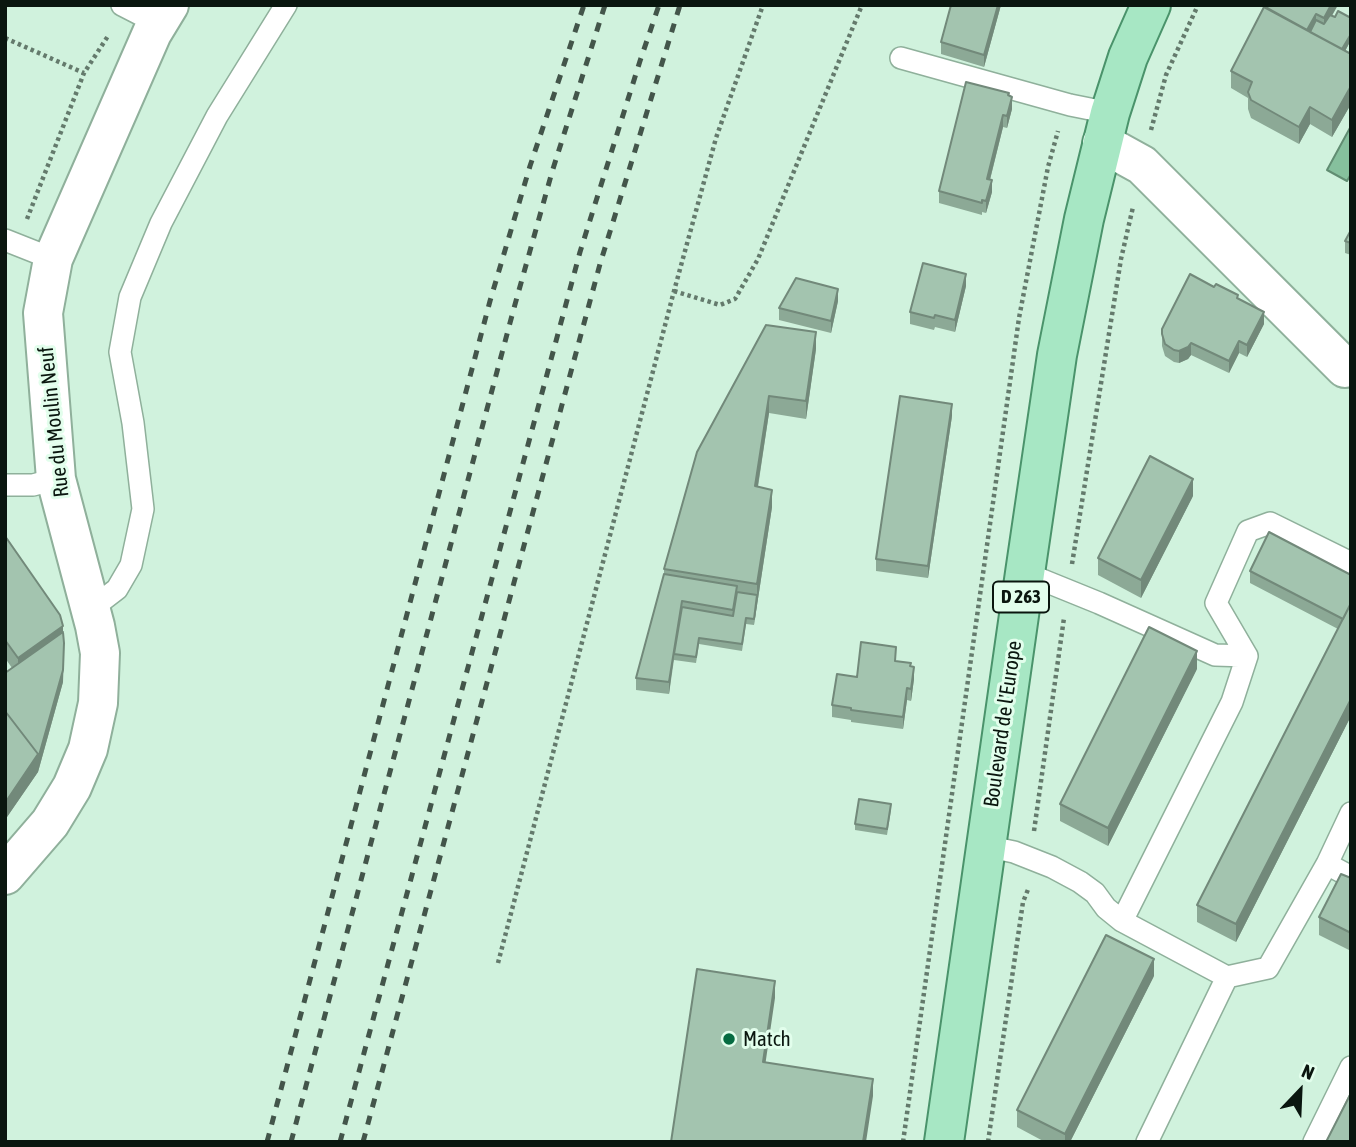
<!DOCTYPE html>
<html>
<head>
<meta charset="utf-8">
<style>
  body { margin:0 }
  #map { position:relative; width:1356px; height:1147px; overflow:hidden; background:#d0f2dd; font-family:"Asap Condensed",sans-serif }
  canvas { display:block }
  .frame { position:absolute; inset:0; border:7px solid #0a160f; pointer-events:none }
  .north { position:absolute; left:1265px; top:1056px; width:70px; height:70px; -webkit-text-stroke:5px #e2feec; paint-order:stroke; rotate:23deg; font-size:19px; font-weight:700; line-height:28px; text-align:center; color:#0a160f }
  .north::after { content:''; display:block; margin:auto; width:24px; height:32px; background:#0a160f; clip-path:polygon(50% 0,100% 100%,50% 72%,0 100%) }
</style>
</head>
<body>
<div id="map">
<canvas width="1356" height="1147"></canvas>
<div class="frame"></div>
<div class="north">N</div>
</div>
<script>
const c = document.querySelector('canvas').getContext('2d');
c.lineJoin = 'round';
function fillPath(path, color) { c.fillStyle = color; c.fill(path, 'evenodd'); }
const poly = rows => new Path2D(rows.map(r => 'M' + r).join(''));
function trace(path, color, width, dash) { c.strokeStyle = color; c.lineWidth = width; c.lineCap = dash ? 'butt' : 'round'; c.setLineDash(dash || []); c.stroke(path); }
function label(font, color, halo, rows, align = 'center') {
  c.font = font + ' "Asap Condensed",sans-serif'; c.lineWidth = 6; c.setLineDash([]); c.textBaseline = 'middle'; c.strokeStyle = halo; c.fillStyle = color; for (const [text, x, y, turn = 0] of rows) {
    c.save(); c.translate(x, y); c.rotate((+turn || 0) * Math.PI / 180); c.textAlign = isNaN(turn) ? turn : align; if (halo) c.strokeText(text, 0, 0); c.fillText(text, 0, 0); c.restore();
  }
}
const water = poly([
  [1351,126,1351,174,1347,181,1327,170,1351,126]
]);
fillPath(water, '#86c09d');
trace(water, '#618d72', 2);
const lane = poly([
  [122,5,157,23],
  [901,58,1070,105,1110,113],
  [5,240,53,259],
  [5,485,33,485,56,479],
  [1025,573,1099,603,1215,655,1247,656],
  [91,609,117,589,131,565,143,509,133,423,120,352,130,297,161,223,217,116,286,5],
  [985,846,1014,852,1052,867,1080,882,1095,893,1106,908,1122,921,1227,977,1268,968,1327,864,1351,813],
  [1327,864,1351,877],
  [1122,921,1232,702,1247,656,1216,603,1248,531,1270,523,1351,563],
  [1147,1142,1227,977],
  [1314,1142,1351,1067]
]);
const street = poly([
  [1102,143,1142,165,1345,368],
  [5,875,50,823,72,787,88,749,98,703,100,653,95,626,56,479,43,313,53,259,152,33,169,5]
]);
const primary = poly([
  [944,1142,1025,573,1057,355,1084,219,1110,113,1128,57,1151,5]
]);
trace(lane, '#8fb09b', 24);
trace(street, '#8fb09b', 42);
trace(primary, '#4a936b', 42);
trace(poly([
  [5,38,84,73],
  [1151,130,1166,75,1198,5],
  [27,219,84,73,108,36],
  [674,291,720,305,735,299,758,259,862,5],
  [1072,564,1121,259,1133,207],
  [1034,831,1064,618],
  [498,963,674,291,716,138,763,5],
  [903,1142,1019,318,1048,167,1058,131],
  [988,1142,1023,902,1029,887]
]), '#647a6c', 4.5, [3.5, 3.5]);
trace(lane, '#fff', 21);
trace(street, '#fff', 38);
trace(primary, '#a7e7c4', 38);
trace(poly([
  [267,1142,490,301,530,166,584,5],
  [291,1142,514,308,552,172,605,5],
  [340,1142,580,252,640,61,659,5],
  [363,1142,600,264,680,5]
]), '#43554a', 5, [9, 9]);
fillPath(poly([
  [1001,5,984,67,941,54,941,42],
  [1267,8,1332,16,1335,17,1351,18,1351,40,1345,51,1351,54,1351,104,1332,137,1310,124,1299,144,1251,118,1248,109,1248,98,1231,88,1231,71],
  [1009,96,1012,109,1007,128,1003,127,990,180,992,192,986,213,982,212,982,215,939,203,939,191],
  [1351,230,1351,255,1345,253,1345,241],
  [966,286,955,332,935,327,934,330,910,324,910,312],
  [1238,299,1264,324,1247,357,1239,353,1229,373,1191,355,1188,359,1179,363,1174,362,1165,356,1162,346,1162,334],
  [838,301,831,333,779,320,779,308],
  [816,349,806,419,769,413,758,487,772,507,754,625,746,624,742,651,699,644,696,663,674,660,669,694,636,690,636,678,664,574,664,569,697,452],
  [952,416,928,578,876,571,876,559],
  [1193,496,1141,598,1098,575,1098,558],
  [5,536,63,632,63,682,38,772,7,817,5,816,5,673,12,668,5,658],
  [1250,571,1351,575,1351,716,1236,942,1197,922,1197,905,1338,629,1250,583],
  [896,661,911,667,914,679,911,701,907,700,903,729,851,722,851,720,832,717,832,705,857,677],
  [1197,669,1108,846,1060,821,1060,804],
  [891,810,887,835,855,830,855,824],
  [1351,878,1351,951,1319,935,1319,917],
  [1154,976,1070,1142,1045,1142,1017,1127,1017,1110]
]), '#8ca996');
fillPath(poly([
  [998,5,1001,5,984,67,984,55],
  [1331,5,1338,5,1324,30,1324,18],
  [1316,14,1316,26,1305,35],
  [1351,34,1351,40,1338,64,1338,58],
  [1351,86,1351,104,1332,137,1332,120],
  [1012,97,1012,109,1007,128,1007,116],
  [1310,107,1310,124,1299,144,1299,127],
  [1003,115,1003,127,987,191,987,179],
  [992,180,992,192,986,213,986,201],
  [966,274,966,286,955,332,955,320],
  [838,289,838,301,831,333,831,321],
  [1264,312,1264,324,1247,357,1247,345],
  [816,332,816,349,806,419,806,401],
  [1239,341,1239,353,1229,373,1229,361],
  [1191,343,1191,355,1188,359,1179,363,1179,351],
  [769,396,769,413,755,504,755,486],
  [952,404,952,416,928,578,928,566],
  [1193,479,1193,496,1141,598,1141,580],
  [772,490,772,507,754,625,757,595,757,584],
  [682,601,682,614,674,654,669,694,669,682],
  [63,626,63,644,18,676,18,658],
  [1197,651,1197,669,1108,846,1108,828],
  [64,655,63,682,38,772,7,817,7,800],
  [914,667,914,679,911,701,911,689],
  [907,688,907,700,903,729,903,717],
  [1351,699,1351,716,1236,942,1236,924],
  [1154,959,1154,976,1070,1142,1065,1142,1065,1134],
  [775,981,775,998,763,1080,763,1062],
  [873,1079,873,1096,866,1142,863,1142]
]), '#72897a');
const building = poly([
  [951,5,998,5,984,55,941,42,951,5],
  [1268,5,1331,5,1324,18,1316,14,1307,30,1267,8,1268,5],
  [1264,7,1351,54,1351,86,1332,120,1310,107,1299,127,1251,100,1248,92,1252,82,1231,71,1264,7],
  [1338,11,1351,18,1351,34,1342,49,1310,32,1316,20,1324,24,1330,15,1335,17,1338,11],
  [966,82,1009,93,1008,95,1012,97,1007,116,1003,115,987,179,992,180,986,201,982,200,982,203,939,191,966,82],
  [1351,230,1351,243,1345,241,1351,230],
  [923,263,966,274,955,320,935,315,934,318,910,312,923,263],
  [1190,274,1214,287,1216,284,1238,295,1237,298,1264,312,1247,345,1239,341,1229,361,1191,343,1188,347,1179,351,1174,350,1165,344,1162,334,1162,329,1190,274],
  [796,278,838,289,831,321,779,308,796,278],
  [766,325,816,332,806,401,769,396,755,486,772,490,757,584,664,569,697,452,766,325],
  [900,396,952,404,928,566,876,559,900,396],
  [1150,456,1193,479,1141,580,1098,558,1150,456],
  [1269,532,1351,575,1351,603,1343,619,1250,571,1269,532],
  [5,536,60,615,63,626,18,658,5,640,5,536],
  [664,574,737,586,733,610,682,601,669,682,636,678,664,574],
  [737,592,757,595,754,619,746,618,742,644,699,638,696,657,674,654,682,607,733,616,737,592],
  [1351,603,1351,699,1236,924,1197,905,1351,603],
  [1149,627,1197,651,1108,828,1060,804,1149,627],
  [63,632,64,643,63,670,38,759,38,754,5,711,5,673,63,632],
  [861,642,896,647,895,661,911,663,910,666,914,667,911,689,907,688,903,717,851,710,851,708,832,705,837,674,857,677,861,642],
  [5,711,38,754,7,800,5,798,5,711],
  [859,799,891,804,887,829,855,824,859,799],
  [1341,874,1351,878,1351,933,1319,917,1341,874],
  [1106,935,1154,959,1065,1134,1017,1110,1106,935],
  [697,969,775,981,763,1062,873,1079,863,1142,671,1142,697,969],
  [1351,1093,1351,1142,1326,1142,1351,1093]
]);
fillPath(building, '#a3c4af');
trace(building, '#72897a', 2);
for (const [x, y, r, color] of [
  [729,1039,7,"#056b41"]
]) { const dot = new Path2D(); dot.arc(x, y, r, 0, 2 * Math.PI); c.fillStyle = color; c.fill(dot); trace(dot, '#e2feec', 2.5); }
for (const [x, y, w] of [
  [1021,597,56]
]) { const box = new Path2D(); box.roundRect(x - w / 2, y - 15.5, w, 31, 5); c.fillStyle = '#e2feec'; c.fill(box); trace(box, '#0a160f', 2); }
label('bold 19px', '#0a160f', null, [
  ["D 263",1021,597]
]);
label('21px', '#0a160f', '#e2feec', [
  ["Rue du Moulin Neuf",54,422,-96],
  ["Boulevard de l'Europe",1003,724,-82]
]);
label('21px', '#0a160f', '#e2feec', [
  ["Match",743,1039]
], 'left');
</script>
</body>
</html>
